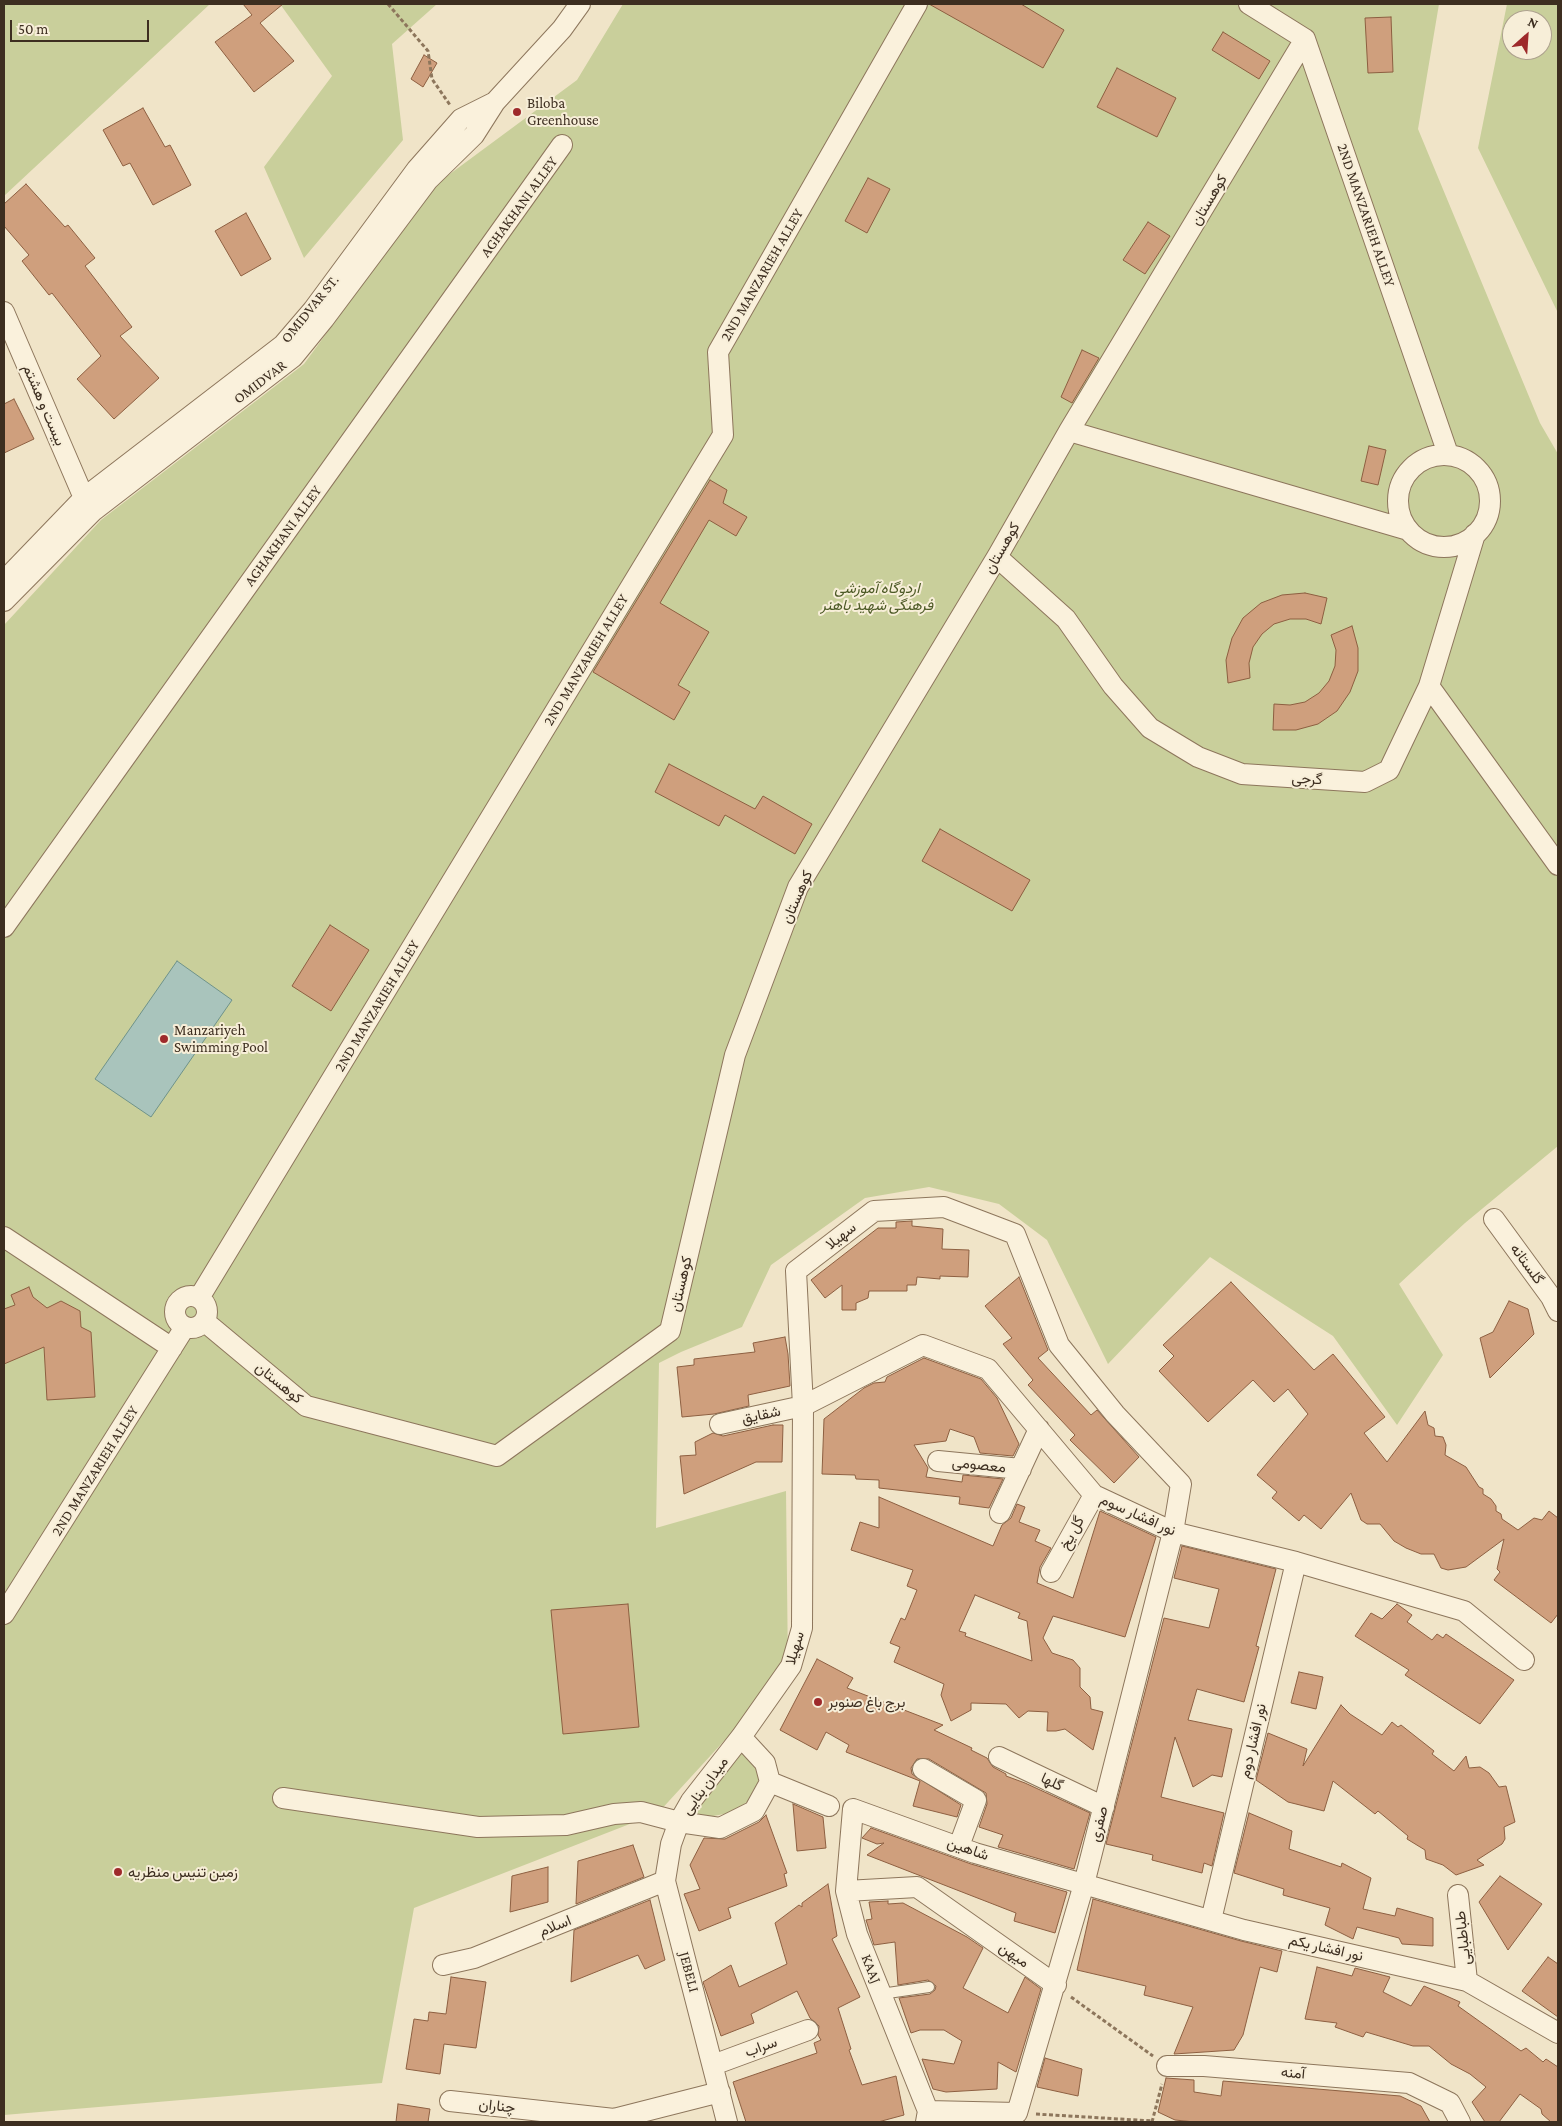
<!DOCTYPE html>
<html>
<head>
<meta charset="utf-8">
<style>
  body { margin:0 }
  #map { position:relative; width:1562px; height:2126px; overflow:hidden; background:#f0e4c8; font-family:"Crimson Pro",serif }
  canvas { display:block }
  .frame { position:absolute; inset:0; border:5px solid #3d2e20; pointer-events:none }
  .north { position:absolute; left:1502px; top:10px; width:50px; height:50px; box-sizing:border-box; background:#f7eed8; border:1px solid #ada18e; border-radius:50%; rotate:26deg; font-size:14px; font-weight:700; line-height:20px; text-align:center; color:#3d2e20 }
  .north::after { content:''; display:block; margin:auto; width:18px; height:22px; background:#9e2a2b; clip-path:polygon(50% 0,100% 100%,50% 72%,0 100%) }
  .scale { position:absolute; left:10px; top:20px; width:139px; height:22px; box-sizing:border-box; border:2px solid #3d2e20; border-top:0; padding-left:6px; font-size:15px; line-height:18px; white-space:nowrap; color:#3d2e20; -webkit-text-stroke:4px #f7eed8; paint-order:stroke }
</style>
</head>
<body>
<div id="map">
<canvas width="1562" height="2126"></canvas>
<div class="frame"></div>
<div class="north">N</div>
<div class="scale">50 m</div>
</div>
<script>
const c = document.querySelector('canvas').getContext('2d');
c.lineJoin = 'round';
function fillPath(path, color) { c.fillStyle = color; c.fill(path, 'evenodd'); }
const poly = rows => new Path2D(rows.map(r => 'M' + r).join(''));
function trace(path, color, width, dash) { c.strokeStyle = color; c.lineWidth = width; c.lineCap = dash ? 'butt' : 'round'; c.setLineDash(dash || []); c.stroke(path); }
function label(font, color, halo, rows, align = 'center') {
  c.font = font + ' "Crimson Pro",Vazirmatn,serif'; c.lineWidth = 4; c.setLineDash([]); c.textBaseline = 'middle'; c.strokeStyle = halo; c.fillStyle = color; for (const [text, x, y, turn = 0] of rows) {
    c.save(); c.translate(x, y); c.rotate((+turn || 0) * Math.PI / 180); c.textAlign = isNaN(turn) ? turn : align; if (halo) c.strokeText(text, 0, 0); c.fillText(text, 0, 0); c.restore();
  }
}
fillPath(poly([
  [4,4,210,4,4,196],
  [280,4,437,4,392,44,403,140,304,258,264,167,332,76],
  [623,4,1439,4,1418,129,1540,423,1558,454,1558,1146,1465,1223,1399,1284,1443,1355,1397,1425,1333,1336,1210,1257,1108,1364,1047,1240,999,1204,929,1187,865,1198,771,1265,742,1327,681,1352,659,1363,656,1528,786,1491,788,1671,658,1813,414,1908,382,2083,4,2115,4,625,101,520,304,364,435,185,577,80],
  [1507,4,1558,4,1558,313,1478,148],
  [1512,20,1542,20,1542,50,1512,50],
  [744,1749,760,1772,756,1794,735,1812,697,1819,696,1807,734,1758]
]), '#c9cf9b');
const water = poly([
  [177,961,232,1000,151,1117,95,1079,177,961]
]);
fillPath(water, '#a9c4bc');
trace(water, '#6f938a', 1);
const building = poly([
  [243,4,283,4,260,23,294,61,254,92,215,42,252,15,243,4],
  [929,4,1021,4,1064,30,1043,68,929,4],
  [1391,17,1393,72,1368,73,1365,18,1391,17],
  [1223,32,1270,61,1259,79,1212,50,1223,32],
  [424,55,437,63,423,87,411,79,424,55],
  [1117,68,1176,98,1157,137,1097,107,1117,68],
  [143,108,165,147,170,145,191,185,153,205,130,163,123,166,103,130,143,108],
  [868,178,890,189,867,233,845,221,868,178],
  [26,184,65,227,68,225,95,258,85,266,132,327,120,336,159,378,114,419,77,379,101,356,52,293,49,295,22,261,29,255,4,226,4,204,26,184],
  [246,213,271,259,241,276,215,231,246,213],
  [1148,222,1170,236,1145,274,1123,260,1148,222],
  [1082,350,1099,358,1072,403,1061,397,1082,350],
  [14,399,34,439,4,453,4,404,14,399],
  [1369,446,1386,450,1378,485,1361,481,1369,446],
  [710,480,727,490,723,503,747,517,736,536,709,520,660,603,709,632,678,685,690,692,674,720,593,672,710,480],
  [1305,593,1327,598,1321,624,1306,619,1290,619,1274,624,1262,634,1253,647,1249,663,1250,678,1228,683,1226,660,1232,638,1243,618,1261,603,1282,595,1305,593],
  [1352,626,1358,648,1358,671,1350,692,1337,711,1318,724,1296,730,1273,730,1274,704,1290,705,1305,702,1319,693,1329,681,1335,666,1336,650,1331,635,1352,626],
  [669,764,755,809,763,796,812,824,795,854,725,815,719,826,655,792,669,764],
  [940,829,1030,880,1012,911,922,861,940,829],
  [330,925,369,950,331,1011,292,986,330,925],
  [912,1221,912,1226,943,1229,942,1249,969,1250,968,1277,940,1276,940,1279,917,1277,916,1285,907,1285,907,1291,869,1291,868,1298,856,1303,856,1310,842,1310,842,1285,825,1298,811,1280,878,1228,896,1228,896,1222,912,1221],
  [1019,1277,1048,1350,1038,1358,1091,1415,1097,1410,1139,1457,1114,1483,1070,1440,1075,1435,1028,1385,1033,1380,1003,1344,1012,1338,985,1306,1019,1277],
  [1231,1282,1314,1370,1333,1354,1385,1417,1364,1433,1387,1462,1425,1411,1428,1425,1434,1428,1435,1436,1443,1437,1446,1445,1445,1455,1466,1467,1479,1487,1483,1489,1483,1494,1491,1499,1496,1506,1496,1511,1501,1514,1502,1519,1518,1530,1534,1518,1542,1520,1549,1511,1558,1518,1558,1614,1551,1623,1494,1580,1500,1572,1497,1569,1504,1539,1466,1567,1448,1570,1441,1568,1434,1554,1421,1554,1406,1548,1394,1541,1380,1524,1367,1524,1361,1520,1351,1493,1321,1529,1304,1515,1299,1521,1272,1498,1277,1492,1257,1475,1308,1414,1288,1389,1274,1402,1253,1380,1208,1422,1159,1371,1174,1356,1163,1345,1231,1282],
  [29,1287,33,1297,47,1308,61,1301,80,1311,81,1327,91,1332,95,1397,47,1400,44,1347,4,1364,4,1309,15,1305,11,1295,29,1287],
  [1509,1301,1528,1309,1534,1334,1490,1378,1480,1338,1493,1332,1509,1301],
  [785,1337,788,1354,790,1386,748,1395,749,1406,714,1414,682,1417,677,1367,694,1365,694,1359,755,1352,753,1343,785,1337],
  [924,1358,981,1379,997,1398,1019,1444,1013,1456,980,1453,974,1437,950,1429,946,1441,914,1445,928,1468,926,1477,962,1482,963,1475,1003,1479,989,1508,959,1504,960,1497,879,1488,879,1480,856,1479,855,1475,822,1474,824,1419,864,1388,874,1383,885,1382,887,1377,924,1358],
  [773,1425,783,1425,782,1462,756,1462,684,1494,680,1456,696,1455,695,1442,713,1433,723,1436,773,1425],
  [879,1497,993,1546,1002,1525,1011,1518,1017,1504,1025,1507,1019,1522,1040,1530,1035,1541,1051,1548,1040,1567,1037,1583,1073,1598,1100,1511,1156,1537,1125,1637,1053,1616,1043,1638,1052,1653,1073,1660,1080,1668,1080,1687,1090,1697,1091,1709,1103,1712,1093,1750,1065,1729,1056,1731,1047,1731,1048,1712,1028,1711,1019,1718,1006,1704,971,1703,971,1710,951,1721,941,1695,944,1684,894,1662,900,1647,890,1643,901,1618,905,1620,917,1590,907,1586,913,1570,851,1550,860,1522,879,1528,879,1497],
  [975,1595,1020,1613,1018,1618,1027,1621,1032,1661,965,1636,966,1633,959,1631,975,1595],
  [1182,1546,1276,1569,1256,1646,1259,1647,1244,1702,1197,1689,1188,1720,1232,1729,1222,1777,1212,1775,1193,1787,1175,1737,1161,1797,1224,1813,1212,1866,1204,1863,1202,1873,1152,1860,1153,1855,1106,1844,1164,1618,1209,1628,1219,1589,1174,1578,1182,1546],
  [628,1604,639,1727,563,1734,551,1610,628,1604],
  [1397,1604,1412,1615,1407,1622,1432,1640,1437,1634,1443,1638,1446,1634,1514,1680,1480,1724,1405,1675,1409,1670,1355,1636,1371,1613,1382,1619,1397,1604],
  [817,1659,853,1678,847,1688,943,1725,934,1730,972,1748,971,1750,987,1758,993,1767,1006,1774,1006,1776,1025,1783,1090,1813,1074,1869,998,1847,1003,1835,979,1827,987,1804,986,1793,929,1759,917,1759,911,1768,912,1774,961,1805,957,1817,913,1806,920,1781,846,1752,849,1745,826,1732,817,1750,780,1730,817,1659],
  [1299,1672,1323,1677,1316,1709,1291,1703,1299,1672],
  [1341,1705,1350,1714,1382,1735,1392,1722,1398,1727,1401,1725,1434,1751,1432,1754,1454,1771,1466,1756,1469,1768,1480,1767,1489,1773,1499,1787,1506,1786,1515,1822,1504,1827,1505,1839,1502,1844,1477,1860,1484,1865,1456,1875,1443,1865,1426,1859,1425,1850,1407,1839,1408,1836,1378,1811,1375,1814,1333,1781,1324,1811,1288,1802,1256,1780,1268,1733,1307,1749,1303,1766,1341,1705],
  [793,1804,823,1817,826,1848,797,1851,793,1804],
  [1249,1813,1292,1831,1289,1849,1341,1867,1342,1863,1371,1878,1363,1909,1395,1916,1397,1908,1433,1918,1433,1946,1402,1944,1399,1938,1357,1927,1353,1939,1325,1925,1330,1908,1283,1895,1284,1889,1234,1873,1249,1813],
  [766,1815,787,1873,784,1874,787,1886,728,1908,731,1918,699,1931,684,1894,700,1889,690,1865,704,1838,725,1839,759,1822,766,1815],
  [871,1828,971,1864,1067,1892,1055,1933,1014,1921,1016,1913,867,1855,884,1843,877,1844,862,1838,871,1828],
  [633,1845,644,1877,576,1904,578,1861,633,1845],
  [548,1867,548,1902,510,1912,512,1876,548,1867],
  [1500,1876,1542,1904,1508,1950,1479,1902,1500,1876],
  [828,1884,837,1936,832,1939,860,1997,838,2008,851,2049,849,2050,862,2085,896,2076,904,2115,878,2122,746,2122,733,2082,817,2053,814,2043,821,2040,818,2035,819,2026,810,2018,797,1991,751,2014,754,2023,721,2036,703,1982,731,1965,739,1987,787,1964,775,1923,799,1905,802,1907,802,1903,828,1884],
  [1093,1899,1241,1941,1282,1951,1277,1972,1260,1967,1243,2035,1234,2050,1174,2054,1193,2007,1144,1995,1146,1986,1077,1970,1093,1899],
  [650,1900,665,1960,645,1969,638,1955,571,1982,574,1930,650,1900],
  [888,1901,888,1904,903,1903,967,1937,983,1948,963,1988,1008,2013,1025,1977,1041,1989,1016,2072,998,2062,997,2089,946,2092,933,2089,922,2059,954,2064,962,2041,944,2030,920,2030,911,2033,899,1998,930,1994,935,1990,936,1986,928,1980,898,1985,895,1942,874,1945,866,1920,872,1919,869,1902,888,1901],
  [1548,1957,1558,1964,1558,2017,1522,1991,1548,1957],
  [1317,1967,1352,1976,1355,1968,1390,1977,1383,1992,1411,2006,1424,1986,1460,2002,1458,2006,1521,2051,1526,2048,1543,2062,1546,2059,1558,2067,1558,2122,1551,2122,1542,2114,1541,2109,1520,2094,1499,2122,1485,2122,1472,2102,1486,2087,1470,2074,1451,2064,1429,2046,1413,2046,1366,2032,1363,2037,1335,2027,1337,2023,1305,2019,1317,1967],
  [451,1977,486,1982,476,2048,444,2044,440,2074,406,2069,414,2019,428,2021,429,2012,446,2014,451,1977],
  [1045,2058,1082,2069,1078,2096,1037,2087,1045,2058],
  [1166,2078,1194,2080,1194,2092,1221,2096,1223,2081,1400,2096,1421,2106,1430,2122,1195,2122,1175,2120,1158,2112,1166,2078],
  [398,2104,430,2109,428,2122,396,2122,398,2104]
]);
fillPath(building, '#cf9f7d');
trace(building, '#8d5f41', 1);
const service = poly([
  [881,1994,929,1987]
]);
const minor = poly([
  [1249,4,1305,39,1448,454],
  [4,312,84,498,92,509],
  [1069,431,1408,530],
  '1398 501a46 46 0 1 1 92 0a46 46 0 1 1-92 0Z',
  [997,557,1066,619,1113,686,1150,728,1198,757,1242,774,1365,782,1389,770,1429,686,1558,865],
  [4,581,84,498,283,345,313,310,417,169,461,119,495,102],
  [4,601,93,511,293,357,324,319,428,180,474,135,495,102,562,29,580,4],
  [1429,686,1475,534],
  [4,927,562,145],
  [1494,1219,1551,1297,1558,1311],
  [4,1237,172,1348],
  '175 1312a16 16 0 1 1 32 0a16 16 0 1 1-32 0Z',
  [199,1298,723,435,718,352,917,4],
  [204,1321,306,1406,497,1456,670,1331,735,1055,798,887,997,557,1069,431,1305,39],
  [720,1424,803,1406,923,1345,988,1369,1094,1495,1173,1532,1296,1562,1464,1611,1524,1660],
  [938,1461,1021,1469],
  [1000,1513,1039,1429],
  [1051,1572,1094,1495],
  [4,1614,185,1327],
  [741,1737,765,1763,770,1782,754,1811,720,1828,679,1822,691,1801,741,1737,791,1666,802,1628,803,1406,796,1271,874,1211,944,1207,1015,1234,1059,1345,1115,1414,1181,1484,1173,1532,1084,1884,1017,2113,928,2111],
  [999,1757,1104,1807],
  [923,1769,976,1800,959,1846],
  [770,1782,829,1806],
  [283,1798,478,1827,566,1825,614,1814,641,1812,679,1822,671,1844,665,1881,727,2122],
  [846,1891,917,1887,1056,1985],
  [1458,1895,1467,1981],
  [1211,1920,1296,1562],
  [443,1965,474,1958,665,1881],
  [713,2065,808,2030],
  [1167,2066,1204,2066,1409,2083,1450,2103,1460,2122],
  [450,2101,614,2119,720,2092],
  [926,2122,928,2111,857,1934,846,1891,853,1809,975,1853,1244,1930,1467,1981,1558,2033]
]);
trace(service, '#8d765c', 12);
trace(minor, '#8d765c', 22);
trace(poly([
  [388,4,428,51,432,79,450,105],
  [1071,1997,1153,2056],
  [1036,2114,1153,2121],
  [1152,2122,1162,2084]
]), '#8d765c', 3, [4, 2.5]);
trace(service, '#faf1dc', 10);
trace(minor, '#faf1dc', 20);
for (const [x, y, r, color] of [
  [517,112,5,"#9e2a2b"],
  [164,1039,5,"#9e2a2b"],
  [818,1702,5,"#9e2a2b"],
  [118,1872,5,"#9e2a2b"]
]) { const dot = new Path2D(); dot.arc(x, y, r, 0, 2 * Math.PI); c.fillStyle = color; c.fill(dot); trace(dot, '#f7eed8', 2); }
label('15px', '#3d2e20', '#f7eed8', [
  ["Biloba",527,103],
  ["Greenhouse",527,120],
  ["Manzariyeh",174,1030],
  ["Swimming Pool",174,1047],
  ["برج باغ صنوبر",828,1702],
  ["زمین تنیس منظریه",128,1872]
], 'left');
label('15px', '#3d2e20', '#f7eed8', [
  ["کوهستان",1209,200,-59],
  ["AGHAKHANI ALLEY",519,207,-54],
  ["2ND MANZARIEH ALLEY",1366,215,71],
  ["2ND MANZARIEH ALLEY",762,275,-60],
  ["OMIDVAR ST.",310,309,-51],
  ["OMIDVAR",260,382,-37],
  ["بیست و هشتم",44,405,67],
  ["AGHAKHANI ALLEY",283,536,-54],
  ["کوهستان",1002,548,-60],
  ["2ND MANZARIEH ALLEY",586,660,-59],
  ["گرجی",1307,779,3],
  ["کوهستان",797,897,-66],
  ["2ND MANZARIEH ALLEY",377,1006,-59],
  ["سهیلا",841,1236,-38],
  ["گلستانه",1527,1264,54],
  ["کوهستان",681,1284,-77],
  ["کوهستان",279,1383,39],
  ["شقایق",761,1415,-12],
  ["معصومی",979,1465,6],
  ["2ND MANZARIEH ALLEY",95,1471,-58],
  ["نور افشار سوم",1138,1515,24],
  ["گل یخ",1072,1533,-62],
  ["سهیلا",795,1648,-73],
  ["نور افشار دوم",1253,1741,-77],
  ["گلها",1052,1782,25],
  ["میدان بنایی",705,1786,-54],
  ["صفری",1099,1824,-76],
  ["شاهین",968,1849,19],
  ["اسلام",555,1926,-22],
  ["طباطبایی",1463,1938,-96],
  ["نور افشار یکم",1326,1948,13],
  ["میهن",1014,1955,35],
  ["KAAJ",871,1969,68],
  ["JEBELI",689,1972,75],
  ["سراب",761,2047,-20],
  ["آمنه",1293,2073,5],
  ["چناران",497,2106,6]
]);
label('italic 15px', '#4d5a26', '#f7eed8', [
  ["اردوگاه آموزشی",877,588],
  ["فرهنگی شهید باهنر",877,605]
]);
</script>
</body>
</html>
